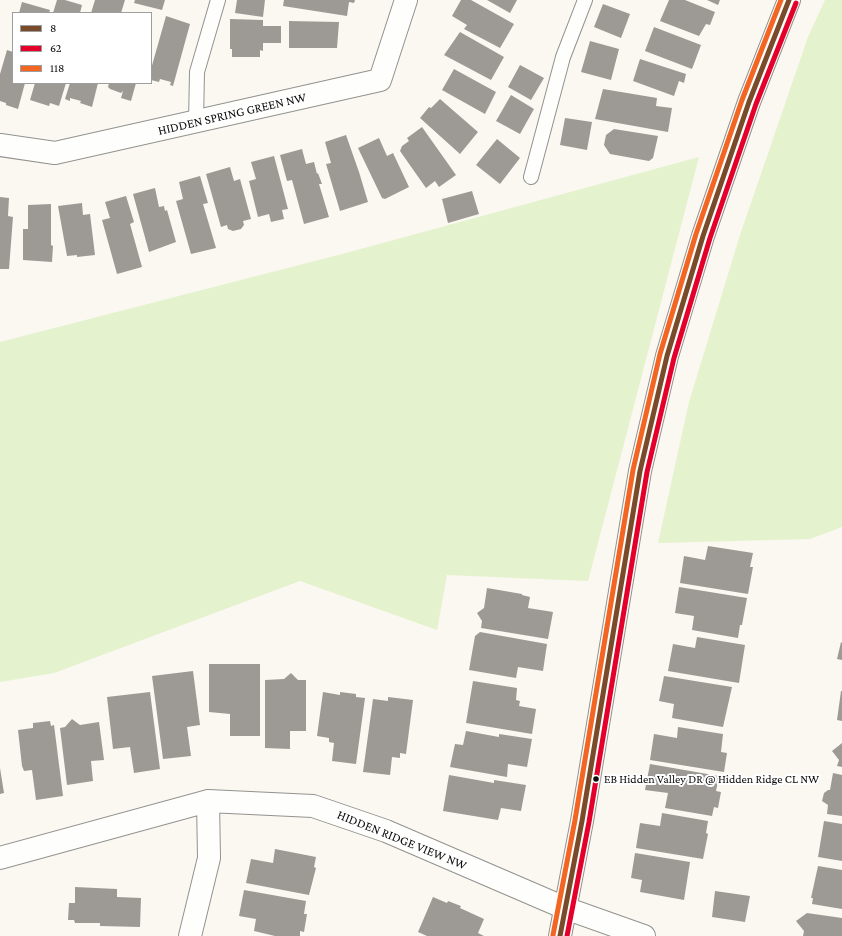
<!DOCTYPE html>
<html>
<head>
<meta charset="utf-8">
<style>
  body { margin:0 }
  #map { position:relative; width:842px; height:936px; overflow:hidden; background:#faf8f0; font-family:"Crimson Pro",serif }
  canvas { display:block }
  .legend { position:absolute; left:12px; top:12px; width:140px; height:72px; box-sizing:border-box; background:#fff; border:1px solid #9e9e9e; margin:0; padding:5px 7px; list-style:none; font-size:12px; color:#0c0c0c }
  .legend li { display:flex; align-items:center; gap:8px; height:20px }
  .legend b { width:20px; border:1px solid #9e9e9e }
</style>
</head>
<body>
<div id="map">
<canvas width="842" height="936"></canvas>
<ul class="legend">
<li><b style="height:5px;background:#7a4b2a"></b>8</li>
<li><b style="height:5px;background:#e4002b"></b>62</li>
<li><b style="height:5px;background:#f26522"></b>118</li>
</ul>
</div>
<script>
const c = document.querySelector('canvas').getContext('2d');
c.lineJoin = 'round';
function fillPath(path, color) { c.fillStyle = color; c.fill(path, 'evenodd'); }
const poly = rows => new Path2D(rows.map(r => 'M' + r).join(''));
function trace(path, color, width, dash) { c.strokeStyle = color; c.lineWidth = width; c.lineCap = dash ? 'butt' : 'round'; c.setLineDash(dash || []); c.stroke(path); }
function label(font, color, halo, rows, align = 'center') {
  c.font = font + ' "Crimson Pro",serif'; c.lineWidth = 4; c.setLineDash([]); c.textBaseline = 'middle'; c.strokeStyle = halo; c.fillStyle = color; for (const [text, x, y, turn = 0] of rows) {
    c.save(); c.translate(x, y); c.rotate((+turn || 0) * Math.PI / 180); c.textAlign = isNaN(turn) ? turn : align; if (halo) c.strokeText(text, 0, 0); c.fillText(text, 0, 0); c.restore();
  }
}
fillPath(poly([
  [825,0,842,0,842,527,810,539,658,543,689,402,740,235,808,37],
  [699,157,588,581,447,575,437,630,300,581,54,673,0,682,0,342,346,253]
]), '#e4f2cd');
fillPath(poly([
  [57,0,65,0,82,5,80,13,53,13],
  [95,0,125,0,121,13,91,13],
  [135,0,165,0,162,10,134,3],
  [237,0,265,0,263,17,235,13],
  [284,0,355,0,354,3,349,2,347,16,283,6],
  [461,0,471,0,514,24,500,48,464,29,467,25,452,16],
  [487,0,517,0,510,13],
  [669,0,685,0,715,12,710,25,706,24,699,36,660,21],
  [707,0,720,0,718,5],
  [22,2,50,10,49,13,19,13],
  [603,4,630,14,621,38,594,27],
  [166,16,190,24,173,86,170,85,171,82,160,79,159,82,151,80,151,69],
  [230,19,263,20,263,26,281,26,281,43,263,43,263,51,260,50,260,57,232,57,232,49,230,49],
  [289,21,339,22,337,48,289,48],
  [654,27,701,45,692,69,645,51],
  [460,32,504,57,491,80,444,55],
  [590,41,619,49,611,80,581,72],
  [7,50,13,52,13,83,25,83,18,109,6,105,6,103,0,101,0,74],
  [640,59,686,74,684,83,679,81,674,96,633,81],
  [520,65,544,78,531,100,508,87],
  [454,69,496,92,485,114,442,90],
  [35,83,66,83,59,106,50,103,49,106,30,100],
  [70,83,98,83,92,107,80,103,81,101,70,98,70,101,65,99],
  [109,83,136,83,131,101,121,98,123,91,121,93,110,89,108,87],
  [603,89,657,98,656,106,672,108,668,132,595,119],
  [511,95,534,109,520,134,496,121],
  [440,99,478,132,460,154,420,118,429,107,431,108],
  [565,118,592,122,587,150,560,145],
  [422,127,456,175,439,187,435,181,426,188,400,151,402,146,409,141,407,138],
  [614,129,658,136,653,158,649,161,610,154,604,145,606,135],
  [346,135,359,172,368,202,340,211,326,164,331,163,325,142],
  [379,138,387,156,393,153,409,187,385,199,382,198,358,148],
  [497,139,520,158,500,184,476,165],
  [302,149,306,164,314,162,317,174,318,173,322,184,319,184,329,217,304,224,292,180,287,181,280,155],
  [274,156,288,209,282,210,284,219,271,222,269,214,258,217,249,181,256,179,251,162],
  [230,167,234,181,240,179,251,219,243,221,244,225,241,229,233,231,228,229,227,225,221,227,206,174],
  [200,176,208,203,203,204,216,248,191,254,176,201,183,199,179,182],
  [155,188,159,207,164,206,165,211,167,210,176,242,149,252,133,194],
  [472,191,479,214,448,223,442,199],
  [126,196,134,222,130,224,142,267,117,274,102,220,110,218,105,202],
  [0,197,9,198,8,216,13,217,9,269,0,269],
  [82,203,83,215,90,214,95,255,77,257,77,255,67,256,58,206],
  [51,204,51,245,53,246,52,262,23,260,23,229,28,229,28,205],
  [708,546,753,553,750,567,753,567,748,594,680,583,684,556,705,560],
  [679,587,747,598,742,625,740,625,738,638,692,630,694,616,675,613],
  [487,588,522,594,522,595,530,597,528,608,553,612,548,639,481,628,482,621,477,613,484,608],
  [480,632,547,644,543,671,518,667,516,678,469,670,475,636],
  [697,637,745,645,739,683,668,671,673,644,695,648],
  [841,642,842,643,842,660,837,659],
  [209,664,260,664,260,736,230,736,230,714,209,712],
  [193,671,200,725,187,727,191,756,163,759,152,676],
  [291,673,298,680,306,680,306,731,290,731,290,749,265,748,265,680,284,679],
  [664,676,732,687,723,727,672,718,674,704,659,701],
  [473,681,517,688,516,700,520,701,519,706,536,709,532,734,466,723],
  [841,691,842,691,842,721,837,720],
  [150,692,160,769,134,773,130,747,113,749,107,697],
  [323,692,340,695,340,692,356,694,356,697,365,698,356,764,332,761,334,743,329,742,329,738,317,736],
  [388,697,413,700,406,754,400,753,400,758,392,757,390,775,363,772,373,699,388,701],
  [72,719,80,725,99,722,104,760,91,761,93,781,67,785,60,728,65,727],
  [50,721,51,726,54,725,63,796,36,800,32,770,24,771,22,766,18,730,33,728,33,723],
  [678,727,723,734,721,752,727,753,724,772,650,760,654,734,677,738],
  [466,731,499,737,499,734,532,739,527,767,508,764,507,777,450,767,455,744,463,745],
  [842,743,842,767,837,766,839,760,832,751],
  [650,764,719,776,716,791,721,792,718,808,714,807,712,816,665,808,668,793,645,790],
  [0,768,4,793,0,794],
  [833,773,842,775,842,816,827,814,828,805,822,801,824,793,828,790,830,790],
  [449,775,494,783,494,780,526,785,521,811,501,808,498,820,443,811],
  [662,813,708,821,706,833,708,834,703,859,636,848,640,823,660,826],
  [824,821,842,824,842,861,818,857],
  [275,849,316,857,314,867,316,868,309,895,246,883,251,859,273,863],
  [635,853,690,862,684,900,640,892,642,880,631,878],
  [818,866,842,870,842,909,812,904,813,898,811,898],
  [75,887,117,889,117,897,141,898,140,927,100,926,100,923,75,923,74,920,68,920,69,903,75,903],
  [244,890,306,901,304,914,307,914,304,932,300,931,300,936,275,936,254,931,256,919,239,916],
  [715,891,750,896,745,922,712,917],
  [433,897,447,903,448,901,461,906,460,908,484,919,478,933,484,936,427,936,418,932],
  [807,913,842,918,842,936,803,936,804,931,796,921]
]), '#9d9a96');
const service = poly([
  [196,123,197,72,218,0],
  [531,177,563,57,585,0]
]);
const minor = poly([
  [0,145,55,153,380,80,406,0],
  [0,858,208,801,313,806,386,831,565,908,644,936],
  [190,936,209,858,208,801]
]);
const tertiary = poly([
  [560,936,582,821,640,471,667,356,703,236,749,102,789,0]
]);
trace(service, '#93928f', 16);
trace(minor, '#93928f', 24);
trace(tertiary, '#93928f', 24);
trace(service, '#fefefd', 14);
trace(minor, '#fefefd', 22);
trace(tertiary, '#fefefd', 22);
trace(poly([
  [560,936,582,821,640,471,667,356,703,236,749,102,789,0]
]), '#7a4b2a', 5);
trace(poly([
  [567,936,589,822,647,472,674,358,710,238,756,104,796,3]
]), '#e4002b', 5);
trace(poly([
  [553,935,575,820,633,470,660,354,696,234,742,100,781,0]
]), '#f26522', 5);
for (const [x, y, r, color] of [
  [596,779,3.5,"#0c0c0c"]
]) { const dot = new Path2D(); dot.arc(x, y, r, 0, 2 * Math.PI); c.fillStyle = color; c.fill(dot); trace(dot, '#fff', 1.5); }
label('12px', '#0c0c0c', '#fff', [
  ["EB Hidden Valley DR @ Hidden Ridge CL NW",604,779]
], 'left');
label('13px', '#0c0c0c', '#fff', [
  ["HIDDEN SPRING GREEN NW",232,114,-13],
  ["HIDDEN RIDGE VIEW NW",402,840,22]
]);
</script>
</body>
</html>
